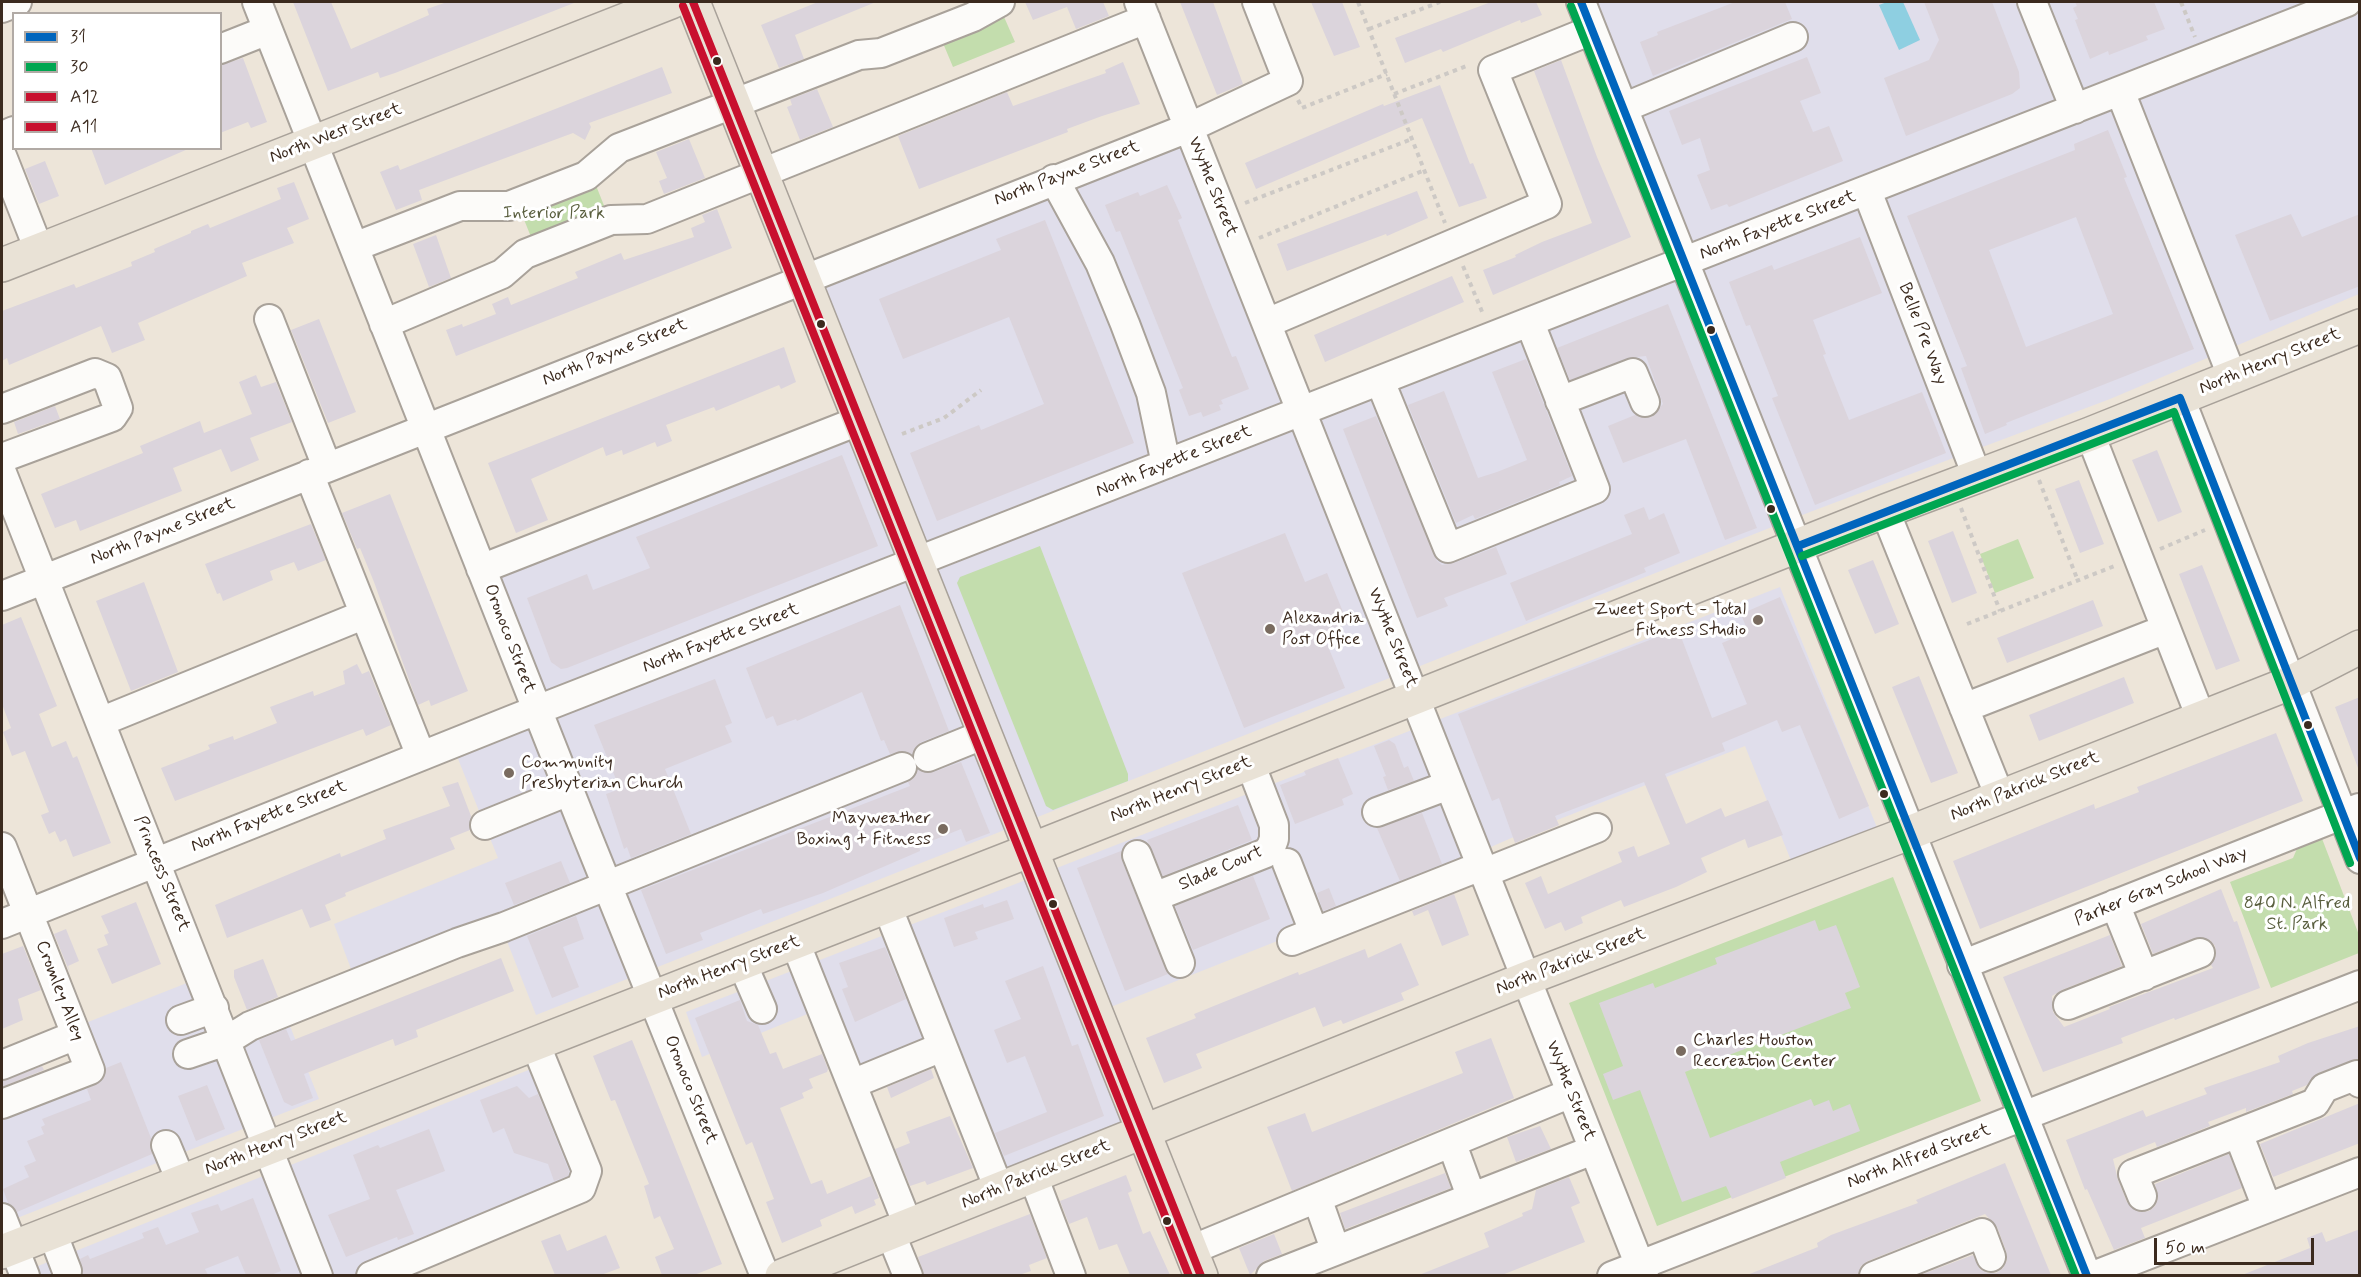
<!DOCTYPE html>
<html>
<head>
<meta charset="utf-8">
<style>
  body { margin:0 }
  #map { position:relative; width:2361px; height:1277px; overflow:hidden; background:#ede5d9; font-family:Mynerve,sans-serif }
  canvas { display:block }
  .frame { position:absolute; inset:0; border:3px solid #3b2a1e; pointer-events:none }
  .legend { position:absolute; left:12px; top:12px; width:210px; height:138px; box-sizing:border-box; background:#fff; border:2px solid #b1aaa5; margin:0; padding:8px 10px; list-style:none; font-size:18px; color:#3b2a1e }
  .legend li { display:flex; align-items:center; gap:12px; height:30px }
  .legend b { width:30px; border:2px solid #b1aaa5 }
  .scale { position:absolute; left:2154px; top:1238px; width:160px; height:27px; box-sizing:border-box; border:3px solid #3b2a1e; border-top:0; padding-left:8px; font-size:18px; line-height:21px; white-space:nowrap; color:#3b2a1e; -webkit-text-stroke:4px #fff; paint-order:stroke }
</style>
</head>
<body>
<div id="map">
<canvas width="2361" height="1277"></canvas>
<div class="frame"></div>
<ul class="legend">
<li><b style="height:8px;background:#0065bd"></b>31</li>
<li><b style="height:8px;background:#00a651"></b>30</li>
<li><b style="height:8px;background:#c8102e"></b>A12</li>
<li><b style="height:8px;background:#c8102e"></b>A11</li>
</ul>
<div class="scale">50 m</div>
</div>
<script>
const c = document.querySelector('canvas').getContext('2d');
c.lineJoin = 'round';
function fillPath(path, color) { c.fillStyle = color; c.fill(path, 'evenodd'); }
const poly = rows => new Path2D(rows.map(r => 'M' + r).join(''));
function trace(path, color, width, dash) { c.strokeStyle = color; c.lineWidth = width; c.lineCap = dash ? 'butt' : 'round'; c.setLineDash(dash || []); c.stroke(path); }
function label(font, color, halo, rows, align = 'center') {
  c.font = font + ' Mynerve,sans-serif'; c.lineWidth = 6; c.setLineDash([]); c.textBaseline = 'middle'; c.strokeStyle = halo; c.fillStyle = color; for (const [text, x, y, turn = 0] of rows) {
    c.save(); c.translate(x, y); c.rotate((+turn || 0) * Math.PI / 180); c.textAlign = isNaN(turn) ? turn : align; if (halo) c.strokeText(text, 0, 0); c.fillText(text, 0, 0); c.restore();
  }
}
fillPath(poly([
  [1584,2,2359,2,2359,294,2110,399,1810,512,536,1015,501,926,356,982,334,924,498,858,452,744,538,710,481,563,860,411,806,276,1191,126,1303,410,1687,261],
  [1780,587,1882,840,1796,873,1745,746,1509,839,1290,936,1098,1012,1146,1131,1004,1187,947,1046,857,1082,822,1008,702,1057,686,1012],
  [202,977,225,1034,284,1011,319,1099,2,1224,2,1106,94,1069,78,1026],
  [546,1063,593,1182,358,1275,13,1276]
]), '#e0deeb');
fillPath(poly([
  [1001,10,1015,42,953,67,940,36],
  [593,178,607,213,533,242,519,207],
  [2018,539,2034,578,1995,593,1980,554],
  [1040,546,1128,774,1128,781,1053,810,1046,806,957,583,960,577],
  [2321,836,2359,935,2359,953,2271,988,2230,882,2293,858,2299,844],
  [1893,877,1981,1101,1657,1226,1569,1003]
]), '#c3ddad');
fillPath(poly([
  [1887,2,1903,2,1920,40,1899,50,1879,5]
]), '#8ecfe1');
fillPath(poly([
  [293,2,331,2,351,49,429,15,427,9,447,2,574,3,395,73,380,78,378,72,328,91],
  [818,2,876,2,795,35,804,59,779,68,761,25],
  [1025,2,1103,2,1109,16,1076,29,1067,7,1033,20],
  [1180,2,1213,2,1243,84,1217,95],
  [1311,2,1342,2,1360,47,1334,56],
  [1491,2,1536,2,1542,15,1521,23,1520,20,1443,52,1441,49,1405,63,1395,38],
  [1735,2,1785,2,1792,19,1653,76,1640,42,1658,35,1657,32],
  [1924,2,1992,2,2019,72,2020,88,2012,94,1906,136,1884,78,1929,60,1939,40],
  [2075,2,2154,2,2165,29,2146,36,2148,40,2109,55,2108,51,2090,59,2075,20,2078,19,2073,8,2077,6],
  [1807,57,1821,93,1800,101,1813,132,1829,126,1843,161,1729,207,1727,204,1711,210,1697,175,1710,170,1700,138,1682,145,1669,111],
  [243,58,267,122,251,128,248,122,220,133,220,65],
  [1561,60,1597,157,1631,237,1493,295,1483,270,1516,257,1515,255,1542,242,1592,223,1534,71],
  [1123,62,1140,104,1102,116,1067,129,1068,132,919,189,898,136,1007,92,1013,106,1106,73,1105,70],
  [662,67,672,93,589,123,591,127,585,140,573,133,419,190,422,200,396,210,380,172,398,165,400,170],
  [1440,85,1470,164,1473,163,1487,198,1459,207,1422,118,1256,189,1245,163,1383,104,1384,106],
  [817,89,833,127,800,140,787,107,792,105,790,99],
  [2108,130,2127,177,2124,178,2194,349,2006,423,2007,425,1985,434,1961,368,1967,366,1907,216,2075,150,2074,144],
  [2076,217,2113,314,2026,347,1989,250],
  [689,139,705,178,664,194,659,181,667,178,656,152],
  [91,148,188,148,188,149,105,185],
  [45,161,59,196,39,204,25,169],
  [294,182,309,219,287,228,294,243,242,263,247,276,138,323,145,340,112,353,101,326,9,365,7,358,2,361,2,311,74,284,76,288,132,266,131,262,155,252,154,249,191,233,191,231,208,224,210,228,281,199,277,188],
  [1167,185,1182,218,1178,220,1208,297,1232,357,1236,356,1249,389,1221,400,1223,404,1219,405,1221,410,1203,417,1201,412,1189,416,1179,390,1183,388,1120,231,1116,232,1105,205,1138,192,1140,196],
  [1417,191,1428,218,1387,236,1386,234,1287,271,1277,244],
  [717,209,732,248,456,356,446,330,462,324,463,327,496,314,492,304,508,297,511,305,578,278,575,272,621,253,624,260,694,237,691,228,705,222,702,215],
  [2291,214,2302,237,2360,214,2360,286,2270,321,2235,235],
  [1045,220,1134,443,937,521,910,453,979,425,981,430,1044,404,1009,317,903,359,879,299,1001,250,996,239],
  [436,235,451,278,429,287,413,244],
  [1860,237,1882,293,1813,320,1826,354,1823,355,1849,420,1922,392,1946,453,1815,505,1772,398,1778,396,1750,325,1746,326,1729,282,1772,265,1774,270],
  [1452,276,1464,302,1325,362,1314,335],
  [1668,304,1757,528,1725,540,1686,439,1623,463,1608,426,1635,415,1651,417,1663,404,1646,356,1627,358,1570,380,1557,348],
  [319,319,356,412,328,423,291,330],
  [784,347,796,382,781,389,779,385,716,411,714,407,666,425,672,441,657,447,655,442,623,455,622,450,606,456,603,447,531,479,548,520,516,533,488,463],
  [1526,359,1572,476,1559,482,1560,485,1475,519,1473,515,1456,523,1408,405,1444,391,1478,478,1497,472,1527,460,1492,372],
  [256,375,261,387,276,382,292,422,250,438,259,460,231,472,221,449,173,468,182,491,80,531,76,520,55,528,41,494,143,453,140,446,200,421,204,433,252,414,239,382],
  [55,406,60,419,18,434,14,422],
  [1376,416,1437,561,1442,565,1454,563,1496,547,1507,574,1444,598,1448,606,1417,618,1343,429],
  [2157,450,2182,512,2158,522,2132,460],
  [842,455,878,546,567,668,561,669,551,662,527,598,587,574,593,590,650,568,636,537],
  [2079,480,2104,544,2080,553,2055,489],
  [390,494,468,691,431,706,429,700,418,705,374,582,360,548,357,549,342,513],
  [1644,507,1649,520,1664,513,1680,553,1644,568,1646,572,1526,621,1510,583,1632,534,1624,515],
  [311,524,326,560,298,571,294,562,270,571,273,580,223,601,220,593,217,594,205,564],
  [1953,531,1977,593,1952,603,1928,541],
  [1285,533,1305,582,1327,573,1348,624,1323,634,1345,688,1244,728,1182,573],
  [1873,560,1899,624,1875,634,1848,570],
  [2202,565,2240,661,2216,670,2179,574],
  [144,582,178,672,131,691,96,601],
  [1780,597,1869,806,1839,819,1800,725,1782,732,1777,720,1722,743,1725,751,1665,774,1686,824,1721,808,1725,817,1768,800,1783,835,1748,848,1745,839,1701,858,1707,872,1676,887,1624,907,1621,900,1581,917,1583,923,1565,931,1561,922,1545,929,1525,883,1541,876,1548,894,1622,862,1618,852,1634,846,1638,857,1670,844,1644,782,1555,816,1559,825,1515,843,1499,798,1492,801,1458,714,1678,629,1712,718,1747,704,1722,643,1748,632,1741,614],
  [2093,600,2103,626,2007,663,1997,638],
  [900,605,949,731,921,742,912,754,904,751,890,754,884,740,881,741,862,692,797,721,796,719,777,726,773,716,766,719,746,668],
  [21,617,57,706,39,714,45,729,52,747,66,741,73,758,77,756,111,843,73,857,66,839,60,842,55,831,49,834,41,815,49,812,25,751,12,756,3,732,11,728,2,704,2,625],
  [357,664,362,674,369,671,391,725,366,736,363,729,175,801,161,768,210,749,208,745,233,736,234,740,277,723,270,707,313,691,314,696,345,684,343,671],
  [1919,676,1958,773,1931,783,1892,687],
  [2124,677,2134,703,2039,741,2029,715],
  [715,679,732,723,725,726,732,742,665,769,691,834,631,858,627,847,624,849,606,794,620,789,594,725],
  [2360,697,2360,768,2358,768,2335,707],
  [2276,733,2303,801,1980,929,1953,861,2094,804,2095,809,2139,792,2137,787],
  [1389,740,1395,744,1404,768,1408,766,1414,781,1388,790,1383,777,1386,776,1374,746],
  [1338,758,1353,794,1342,799,1344,805,1295,824,1280,785,1306,775,1304,771],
  [961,762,990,833,966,842,961,829,919,846,920,851,823,893,763,914,761,909,700,933,703,940,666,954,641,890,910,786,908,782,918,770,934,772],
  [458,782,471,816,470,830,450,838,455,849,345,893,346,896,325,905,331,920,310,928,302,909,227,938,215,905,340,853,341,857,386,839,383,830,450,806,442,787],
  [1238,805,1252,840,1163,876,1147,840],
  [1422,813,1442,864,1400,881,1377,828],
  [1121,851,1122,861,1168,974,1125,991,1077,868],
  [561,861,570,883,514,905,505,883],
  [1253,876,1270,919,1193,950,1175,906],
  [1329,888,1336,906,1323,911,1317,893],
  [2221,889,2234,922,2237,921,2260,988,2175,1020,2174,1018,2121,1038,2123,1043,2043,1072,2003,977,2110,935,2122,966,2062,990,2052,996,2053,1012,2064,1027,2110,1009,2109,1007,2213,968,2211,965,2216,955,2215,946,2210,940,2195,938,2153,954,2141,924],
  [1454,894,1469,935,1442,946,1428,910,1414,916,1412,911],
  [1007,900,1014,919,975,932,978,939,954,947,944,918,983,904,984,908],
  [136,902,161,964,112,984,97,949,108,945,104,935,109,933,101,916],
  [576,916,584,939,563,947,579,987,552,998,527,936],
  [1815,920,1819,931,1836,925,1860,987,1845,993,1851,1008,1685,1072,1710,1138,1811,1099,1814,1106,1829,1100,1833,1111,1850,1104,1860,1131,1780,1162,1786,1178,1732,1199,1726,1186,1682,1202,1640,1090,1613,1100,1603,1074,1623,1066,1599,1003,1653,983,1655,988,1717,964,1715,958],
  [66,929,79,961,68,966,70,973,54,934],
  [1401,943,1419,985,1401,993,1404,1000,1343,1024,1341,1020,1323,1027,1315,1007,1196,1054,1202,1068,1164,1083,1146,1038,1196,1018,1194,1014,1298,972,1299,975,1365,949,1368,958],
  [23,946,41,990,18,999,23,1020,2,1029,2,954],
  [885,947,906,999,855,1022,842,989,848,987,839,963],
  [501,958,514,991,416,1030,418,1037,395,1046,393,1039,304,1074,313,1098,292,1106,284,1102,259,1040,286,1029,291,1041],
  [263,959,278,997,247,1010,234,977,234,970],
  [1043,966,1072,1046,1078,1044,1104,1116,1004,1156,995,1133,1047,1112,1025,1056,1007,1063,994,1030,1021,1019,1005,981],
  [740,1000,747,1021,758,1025,770,1054,776,1052,783,1069,822,1054,828,1069,827,1072,809,1079,813,1088,802,1093,804,1098,780,1108,811,1184,822,1180,827,1194,871,1176,879,1198,874,1200,876,1205,855,1214,852,1206,820,1220,822,1226,782,1243,766,1202,774,1199,752,1142,746,1145,695,1018],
  [2360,1026,2360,1059,2318,1073,2307,1085,2292,1091,2293,1094,2246,1112,2246,1108,2208,1122,2210,1126,2157,1147,2155,1142,2113,1159,2118,1180,2127,1202,2139,1212,2149,1211,2155,1206,2158,1198,2155,1184,2229,1154,2242,1188,2141,1228,2145,1238,2114,1250,2087,1189,2085,1190,2066,1140,2143,1110,2146,1117,2164,1110,2207,1094,2204,1088,2280,1062,2278,1056,2308,1043],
  [1491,1038,1514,1098,1292,1191,1267,1127,1305,1113,1312,1132,1463,1073,1455,1052],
  [632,1040,722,1264,694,1275,662,1275,655,1257,674,1249,660,1216,654,1219,644,1186,649,1184,615,1100,611,1101,593,1056],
  [121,1062,151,1138,152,1154,17,1212,8,1203,3,1189,29,1177,24,1166,36,1161,27,1141,44,1134,41,1127,45,1125,42,1119,91,1100,87,1089,102,1081,106,1068],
  [42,1066,44,1070,2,1087,2,1081],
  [931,1069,934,1078,891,1098,887,1087],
  [207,1085,225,1129,196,1141,178,1096],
  [517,1086,529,1098,538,1094,569,1171,568,1176,554,1181,548,1164,514,1153,504,1128,493,1133,480,1100],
  [2360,1103,2360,1143,2273,1177,2260,1144],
  [950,1116,973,1168,927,1185,925,1181,910,1186,895,1149,910,1143,906,1132],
  [1540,1126,1551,1149,1516,1162,1507,1137],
  [429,1129,445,1171,396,1190,414,1234,398,1240,397,1237,346,1257,328,1215,370,1199,353,1155,378,1145,380,1148],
  [2005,1163,2051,1275,1920,1275,1973,1255,1980,1269,1988,1273,1996,1273,2003,1268,2007,1260,2006,1251,1997,1227,1985,1214,1868,1261,1861,1266,1858,1275,1747,1275,1818,1247,1817,1243,1831,1235,1918,1203,1916,1200],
  [1445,1173,1451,1188,1345,1229,1340,1213],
  [1126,1175,1132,1191,1128,1193,1143,1234,1150,1231,1170,1275,1130,1275,1117,1244,1099,1250,1087,1217,1069,1224,1060,1201],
  [1569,1177,1580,1203,1571,1207,1585,1242,1502,1275,1419,1275,1489,1247,1484,1233,1523,1216,1522,1213,1532,1209,1536,1190],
  [253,1198,281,1271,271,1275,246,1275,238,1256,205,1269,208,1275,83,1275,80,1259,88,1255,90,1259,144,1238,142,1233,158,1227,166,1245,199,1232,191,1213,218,1204,221,1211],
  [1030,1214,1047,1258,1029,1265,1031,1271,1019,1275,924,1275,918,1257],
  [2360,1229,2360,1275,2242,1275,2310,1248,2307,1238,2322,1232,2326,1242],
  [560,1234,567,1251,606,1235,620,1268,601,1275,555,1275,541,1241],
  [1274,1234,1282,1254,1264,1261,1250,1275,1239,1248]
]), '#dbd4dc');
const minor = poly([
  [257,2,586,833,765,1276],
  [1139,2,1644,1276],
  [1581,2,2087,1276],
  [2032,2,2075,109],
  [2,8,17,2],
  [220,49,268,30],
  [2120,91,2232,376],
  [1623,108,1793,37],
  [2,136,14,131],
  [2,156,39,250],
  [1054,179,1100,263,1125,324,1151,393,1166,464],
  [1867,191,1977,476],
  [354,247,460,206,509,206,586,176,619,148,859,55,881,53,973,17,1000,2],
  [269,319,327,467],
  [1267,323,1547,204,1493,70,1592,30],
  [384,324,502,274,525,254,611,220,647,219,1146,19],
  [1380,381,1448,548,1595,489,1530,323],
  [2180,398,2360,859],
  [1560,401,1633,373,1645,402],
  [2,409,95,373,107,378,118,408,112,417,2,458],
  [2090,434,2201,718],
  [2,473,318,1276],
  [309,474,421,756],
  [1885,511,2000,797],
  [481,569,861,420],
  [2,596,1188,128,1288,81,1257,2],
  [1964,708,2166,629],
  [100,722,363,615],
  [928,757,985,734],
  [1377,812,1449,785],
  [485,825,569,791],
  [2,847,90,1070,2,1104],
  [1137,855,1180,963],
  [1287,863,1314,932],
  [1484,873,1597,828],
  [1154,897,1266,853,1271,847,1274,839,1274,825,1250,763],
  [2115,904,2144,976],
  [887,906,999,1189],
  [2,924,514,719,2347,2],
  [1292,941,1481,866],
  [795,942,908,1225],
  [742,963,762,1009],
  [1962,965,2359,808],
  [2068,1005,2200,953],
  [181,1020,214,1008],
  [188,1054,226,1041,250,1026,457,943,504,927,902,767],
  [2,1065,76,1035],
  [852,1084,942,1047],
  [2238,1133,2267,1208],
  [1452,1144,1471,1196],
  [166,1145,181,1181],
  [1033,1176,1071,1276],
  [2142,1196,2133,1174,2315,1103,2324,1088,2357,1075,2360,1083],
  [1317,1198,1335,1249],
  [2,1218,25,1276],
  [52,1232,67,1271],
  [890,1232,908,1276],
  [1191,1250,1571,1093],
  [371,1276,581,1188,587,1171,535,1043],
  [1271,1276,1593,1150],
  [1612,1276,2360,985],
  [1874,1276,1982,1233,1991,1257],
  [2093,1276,2360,1172]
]);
const major = poly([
  [693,2,1201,1276],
  [2,265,671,2]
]);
const highway = poly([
  [2,1252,1031,850,1885,511,2090,434,2360,326],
  [782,1276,1525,979,1909,833,2290,683,2360,647]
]);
trace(minor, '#a9a29a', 32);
trace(major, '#a9a29a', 36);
trace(highway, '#a9a29a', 36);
trace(poly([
  [1358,2,1445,223],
  [2181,2,2195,37],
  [1369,29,1440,2],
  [1394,94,1469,65],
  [1298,100,1302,108,1387,74],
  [1245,203,1412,139],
  [1259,238,1425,170],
  [1463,266,1483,314],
  [902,434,944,418,981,390],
  [2039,480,2078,581],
  [1961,508,2000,611],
  [2160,549,2205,530],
  [1967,624,2117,565]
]), '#cdc9c5', 4, [4.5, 4.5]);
trace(minor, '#fcfbf9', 28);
trace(major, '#e9e2d6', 33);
trace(highway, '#e9e2d6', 33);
trace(poly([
  [1581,2,2087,1276],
  [1798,546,2180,398,2360,858]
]), '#0065bd', 8);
trace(poly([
  [1571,6,2076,1276],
  [1802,556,2174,412,2350,863]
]), '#00a651', 8);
trace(poly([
  [693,2,1201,1276]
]), '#c8102e', 8);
trace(poly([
  [683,6,1189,1276]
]), '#c8102e', 8);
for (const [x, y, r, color] of [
  [717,61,5,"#3b2a1e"],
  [821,324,5,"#3b2a1e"],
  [1711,330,5,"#3b2a1e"],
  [1771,509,5,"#3b2a1e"],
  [1758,620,6,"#796b5f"],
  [1270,629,6,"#796b5f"],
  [2308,725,5,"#3b2a1e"],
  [509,773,6,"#796b5f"],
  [1884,794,5,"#3b2a1e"],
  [943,829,6,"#796b5f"],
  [1053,904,5,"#3b2a1e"],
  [1681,1051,6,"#796b5f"],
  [1167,1221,5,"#3b2a1e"]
]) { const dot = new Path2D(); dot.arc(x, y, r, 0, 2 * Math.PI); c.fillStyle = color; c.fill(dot); trace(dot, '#fff', 2); }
label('18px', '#3b2a1e', '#fff', [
  ["North West Street",336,134,-21],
  ["North Payne Street",1067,174,-21],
  ["Wythe Street",1212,187,68],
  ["North Fayette Street",1778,226,-21],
  ["Belle Pre Way",1922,334,69],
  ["North Payne Street",615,353,-22],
  ["North Henry Street",2270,362,-22],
  ["North Fayette Street",1174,462,-22],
  ["North Payne Street",163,532,-22],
  ["Wythe Street",1392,638,68],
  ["Oronoco Street",509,639,69],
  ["North Fayette Street",721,639,-21],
  ["North Patrick Street",2025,787,-22],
  ["North Henry Street",1181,790,-22],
  ["North Fayette Street",269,817,-22],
  ["Slade Court",1221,869,-23],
  ["Princess Street",161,874,68],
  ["Parker Gray School Way",2161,887,-22],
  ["North Patrick Street",1571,962,-21],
  ["North Henry Street",729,968,-21],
  ["Cromley Alley",59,991,69],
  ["Oronoco Street",690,1090,68],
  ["Wythe Street",1570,1091,68],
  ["North Henry Street",276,1144,-21],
  ["North Alfred Street",1919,1157,-21],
  ["North Patrick Street",1036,1175,-22]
]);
label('18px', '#595e3e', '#fff', [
  ["Interior Park",554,214],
  ["840 N. Alfred",2297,904],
  ["St. Park",2297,925]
]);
label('18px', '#3b2a1e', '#fff', [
  ["Zweet Sport - Total",1746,610,"right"],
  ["Fitness Studio",1746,631,"right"],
  ["Alexandria",1282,619],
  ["Post Office",1282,640],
  ["Community",521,763],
  ["Presbyterian Church",521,784],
  ["Mayweather",931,819,"right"],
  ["Boxing + Fitness",931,840,"right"],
  ["Charles Houston",1693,1041],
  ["Recreation Center",1693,1062]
], 'left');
</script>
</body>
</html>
